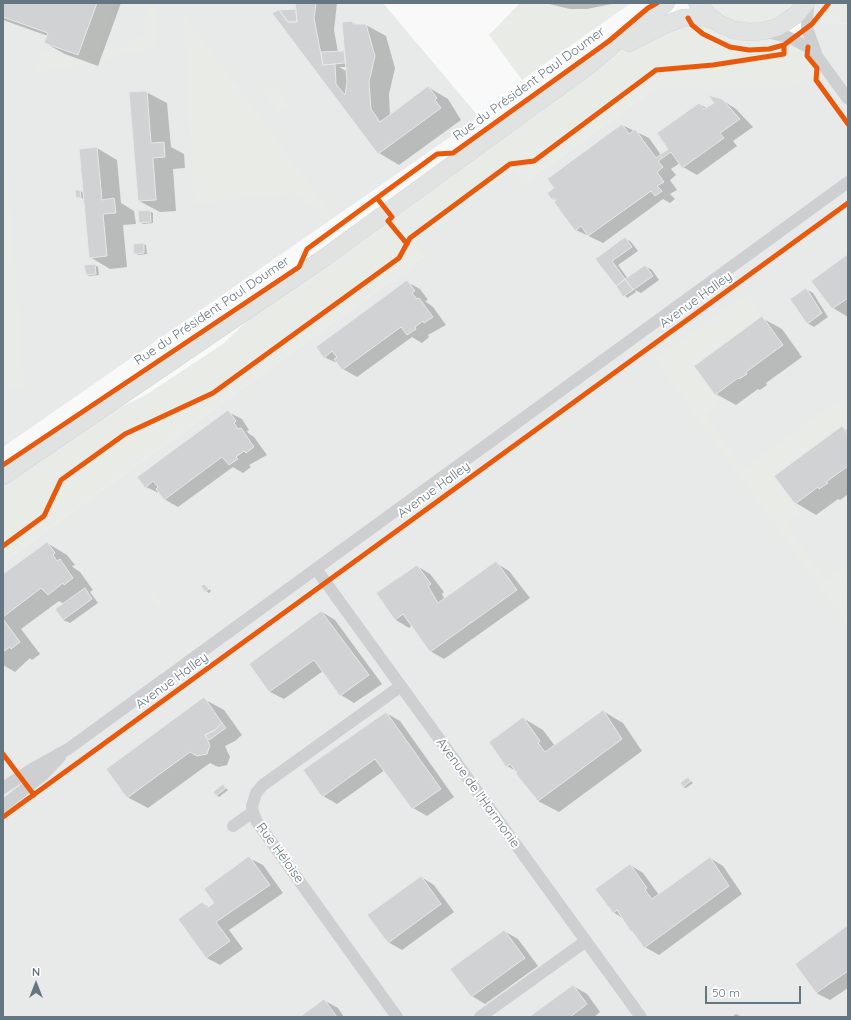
<!DOCTYPE html>
<html>
<head>
<meta charset="utf-8">
<style>
  body { margin:0 }
  #map { position:relative; width:851px; height:1020px; overflow:hidden; background:#f9f9f9; font-family:Quicksand,sans-serif }
  canvas { display:block }
  .frame { position:absolute; inset:0; border:4px solid #657683; pointer-events:none }
  .north { position:absolute; left:16px; top:964px; width:40px; height:40px; -webkit-text-stroke:3px #fff; paint-order:stroke; rotate:0deg; font-size:11px; font-weight:700; line-height:16px; text-align:center; color:#657683 }
  .north::after { content:''; display:block; margin:auto; width:14px; height:18px; background:#657683; clip-path:polygon(50% 0,100% 100%,50% 72%,0 100%) }
  .scale { position:absolute; left:705px; top:986px; width:96px; height:18px; box-sizing:border-box; border:2px solid #657683; border-top:0; padding-left:5px; font-size:12px; line-height:14px; white-space:nowrap; color:#657683; -webkit-text-stroke:3px #fff; paint-order:stroke }
</style>
</head>
<body>
<div id="map">
<canvas width="851" height="1020"></canvas>
<div class="frame"></div>
<div class="north">N</div>
<div class="scale">50 m</div>
</div>
<script>
const c = document.querySelector('canvas').getContext('2d');
c.lineJoin = 'round';
function fillPath(path, color) { c.fillStyle = color; c.fill(path, 'evenodd'); }
const poly = rows => new Path2D(rows.map(r => 'M' + r).join(''));
function trace(path, color, width, dash) { c.strokeStyle = color; c.lineWidth = width; c.lineCap = dash ? 'butt' : 'round'; c.setLineDash(dash || []); c.stroke(path); }
function label(font, color, halo, rows, align = 'center') {
  c.font = font + ' Quicksand,sans-serif'; c.lineWidth = 4; c.setLineDash([]); c.textBaseline = 'middle'; c.strokeStyle = halo; c.fillStyle = color; for (const [text, x, y, turn = 0] of rows) {
    c.save(); c.translate(x, y); c.rotate((+turn || 0) * Math.PI / 180); c.textAlign = isNaN(turn) ? turn : align; if (halo) c.strokeText(text, 0, 0); c.fillText(text, 0, 0); c.restore();
  }
}
fillPath(poly([
  [3,3,383,3,479,117,3,447],
  [818,19,824,22,848,24,848,1017,3,1017,3,562,423,257,412,241,513,168,524,183,641,98,657,89,785,89,792,44,786,43]
]), '#e8e9e9');
fillPath(poly([
  [97,3,116,3,100,51,126,46,127,40,145,36,142,19,148,18,147,6,156,6,159,36,155,44,151,49,34,75,44,50,75,61],
  [520,3,631,3,522,80,489,35],
  [707,3,797,3,779,18,760,24,739,23,721,15],
  [814,3,848,3,848,24,824,22,811,15],
  [183,13,330,211,326,218,294,193,194,204],
  [682,25,705,25,729,37,778,40,792,44,810,56,821,72,785,89,657,89,641,98,524,183,512,168,412,241,423,257,3,562,3,483,112,411,144,396,223,344,250,318,625,49],
  [273,83,291,105,280,114,262,91],
  [3,169,7,169,25,388,3,390],
  [747,293,762,316,715,394,720,403,705,414,744,468,842,397,848,404,848,425,842,426,774,476,801,513,786,524,825,579,848,563,848,587,846,589,848,592,848,626,654,359],
  [153,590,163,604,158,607,148,593]
]), '#e8ebe6');
fillPath(poly([
  [3,3,121,3,98,66,65,54,45,43,48,36,3,20],
  [297,3,337,3,334,30,338,52,346,53,352,22,358,25,366,25,386,36,395,68,389,94,390,116,428,87,448,99,461,120,399,165,379,153,274,14,296,10],
  [339,67,347,67,348,72],
  [545,3,616,3,587,9,570,9],
  [146,92,167,103,171,147,184,154,185,168,173,169,176,211,160,212,139,201],
  [722,100,736,109,753,127,733,141,737,146,697,175,683,167,680,163,671,169,676,175,670,180,677,190,670,194,675,199,670,203,663,199,603,243,576,230,557,201,553,199,622,125,649,138,661,155,670,149,699,104,707,108],
  [97,148,117,160,121,203,134,211,136,224,123,225,127,267,110,269,90,257,85,199,77,197,80,191,84,193],
  [150,211,153,213,153,223,143,224,140,222],
  [625,238,631,242,638,251,618,265,628,279,645,266,652,270,659,280,641,293,635,290,636,292,627,298,597,259],
  [143,244,146,245,147,254,138,255,135,253],
  [848,255,848,317,833,308],
  [95,265,98,267,99,275,89,276,86,274,86,266],
  [407,282,420,289,428,300,425,301,433,307,446,325,428,335,429,337,422,343,412,337,357,377,343,369,339,364,324,357],
  [806,289,813,293,828,317,814,327,807,323],
  [762,318,782,329,802,357,766,383,767,385,760,390,758,389,736,405,716,394],
  [228,412,242,419,249,430,247,431,248,433,254,437,267,455,249,465,251,467,243,473,233,467,178,507,164,499,161,494,146,487],
  [842,428,848,431,847,495,840,500,838,499,816,515,796,503],
  [47,543,67,555,75,565,72,566,74,568,80,572,93,590,90,592,98,603,70,623,63,620,64,604,59,601,21,629,40,654,32,660,30,658,15,672,3,665,3,575],
  [496,563,509,571,530,598,444,659,430,651,412,625,409,628,396,620,377,593,417,566,430,574,444,592,442,594,445,600],
  [204,585,207,587,211,591,209,593,206,591],
  [322,612,335,620,382,684,354,703,341,695,323,671,284,699,270,692,250,664],
  [204,699,224,710,242,735,235,741,225,746,230,757,227,765,218,767,210,763,148,808,127,797],
  [603,711,623,723,642,751,559,812,538,801,518,772,507,766,523,718,543,730,555,746],
  [386,713,400,721,454,797,427,816,413,808,385,770,337,804,323,796,304,770],
  [688,778,693,783,686,788,683,787],
  [223,785,228,790,219,797,216,795],
  [249,858,263,865,283,893,229,930,243,949,220,965,207,958,179,920,202,903,210,908,216,903],
  [710,858,723,866,742,894,659,955,645,947,624,921,624,919,613,912,630,865,643,873,659,895],
  [421,877,434,885,454,912,402,950,388,942],
  [848,927,848,988,830,1000,816,993],
  [504,931,518,939,538,966,485,1004,472,996],
  [573,986,587,994,600,1012,594,1017,531,1017],
  [325,1001,338,1008,344,1017,302,1017],
  [736,1014,742,1017,732,1017]
]), '#0003');
const building = poly([
  [3,3,97,3,78,55,44,43,48,33,3,17,3,3],
  [295,3,316,3,314,18,323,65,335,64,336,84,345,95,347,82,342,22,353,21,353,24,366,24,375,56,369,82,371,109,380,122,428,86,437,98,435,100,441,108,378,154,272,13,279,10,288,22,297,22,295,3],
  [296,9,297,22,288,22,279,10,296,9],
  [344,51,345,63,323,65,321,52,344,51],
  [147,91,151,143,164,142,165,157,153,158,156,200,138,201,129,92,147,91],
  [708,95,722,99,740,119,720,133,724,138,682,168,671,152,658,161,663,167,657,172,664,182,657,186,662,191,655,196,651,191,588,236,581,226,575,231,554,202,556,200,554,198,552,200,547,193,554,188,547,179,622,124,629,134,635,129,656,158,668,149,657,133,699,103,704,109,714,103,708,95],
  [97,147,102,200,114,198,116,213,103,214,107,256,89,258,79,149,97,147],
  [75,190,80,190,81,198,76,198,75,190],
  [150,210,151,222,139,223,138,211,150,210],
  [625,237,632,247,612,261,625,279,616,286,595,259,625,237],
  [144,243,144,253,134,254,133,244,144,243],
  [848,254,848,298,832,309,811,281,848,254],
  [95,264,96,274,86,275,84,265,95,264],
  [645,265,653,276,633,290,625,279,645,265],
  [625,279,633,290,623,297,616,286,625,279],
  [407,280,415,291,412,293,417,299,419,298,433,317,424,323,423,321,415,327,416,329,407,335,401,327,342,370,334,359,337,357,332,351,324,358,316,347,407,280],
  [806,288,822,313,807,324,790,299,806,288],
  [762,316,783,345,746,372,747,374,739,379,738,378,715,395,694,366,762,316],
  [228,410,236,421,234,423,238,429,241,428,254,447,246,453,244,451,236,457,238,459,229,465,222,457,164,500,156,489,158,487,153,481,145,488,137,477,228,410],
  [842,426,848,434,848,466,826,482,828,483,819,489,818,487,795,504,774,476,842,426],
  [47,542,55,553,53,555,57,561,60,559,73,578,64,585,63,583,48,595,41,588,3,617,3,574,47,542],
  [496,561,517,590,430,652,403,614,395,620,376,593,417,565,431,584,428,586,438,603,496,561],
  [204,584,209,589,205,592,201,586,204,584],
  [85,588,92,599,63,620,55,609,85,588],
  [321,611,369,675,340,696,314,660,269,692,249,664,321,611],
  [3,619,20,642,11,649,10,647,3,652,3,619],
  [204,697,222,723,215,730,205,735,210,745,207,754,197,756,190,752,127,798,106,769,204,697],
  [603,710,622,739,538,801,516,774,517,773,510,764,506,767,489,742,523,717,540,741,538,743,545,752,603,710],
  [386,712,441,789,412,809,375,759,322,797,303,770,386,712],
  [222,723,226,728,209,740,205,735,215,730,222,723],
  [688,777,691,781,683,787,680,783,688,777],
  [223,784,226,788,216,796,213,792,223,784],
  [249,856,270,885,216,922,230,941,206,958,178,919,202,902,207,908,214,903,204,889,249,856],
  [710,857,729,886,644,948,632,931,631,932,617,910,613,913,595,889,630,864,647,888,645,890,652,899,710,857],
  [421,876,441,904,388,943,367,915,421,876],
  [848,925,848,971,816,993,795,964,848,925],
  [504,930,525,958,471,997,450,969,504,930],
  [573,985,587,1004,570,1017,529,1017,573,985],
  [324,999,337,1017,300,1017,324,999]
]);
fillPath(building, '#d0d2d3');
trace(building, '#e8e8e8', 1);
const secondary = poly([
  [697,3,709,16,720,24,734,30,749,32,764,31,778,27,797,14,806,3],
  [629,43,664,25,683,18,701,17,714,20],
  [3,476,321,260,584,69,666,3]
]);
trace(secondary, '#d5d6d7', 18);
trace(poly([
  [808,3,807,28,816,53],
  [766,32,788,37,808,47,819,59,848,99],
  [316,569,641,1017],
  [3,788,32,769,68,749,848,182],
  [3,806,44,774,60,757],
  [233,826,253,812],
  [397,1017,257,822,253,812,252,806,256,793,263,785,401,686],
  [480,1017,586,941]
]), '#cecfd0', 12);
trace(secondary, '#e1e2e2', 17);
trace(poly([
  [688,18,692,25,703,34,730,47,749,50,769,49,784,45,812,24,829,3],
  [808,47,807,56,817,68,816,80,848,124],
  [377,198,392,217,388,221,407,244],
  [3,465,299,267,307,249,437,154,453,153,609,41,648,8,657,3],
  [3,546,44,516,61,480,125,434,213,393,399,258,410,238,510,164,534,161,656,70,713,65,784,54,784,45],
  [3,754,34,795],
  [3,817,848,203]
]), '#e8590c', 5);
label('13px', '#657683', '#fff', [
  ["Rue du Président Paul Doumer",529,84,-36],
  ["Avenue Halley",696,300,-36],
  ["Rue du Président Paul Doumer",212,311,-34],
  ["Avenue Halley",434,490,-36],
  ["Avenue Halley",172,681,-36],
  ["Avenue de l'Harmonie",478,793,54],
  ["Rue Héloise",280,853,54]
]);
</script>
</body>
</html>
